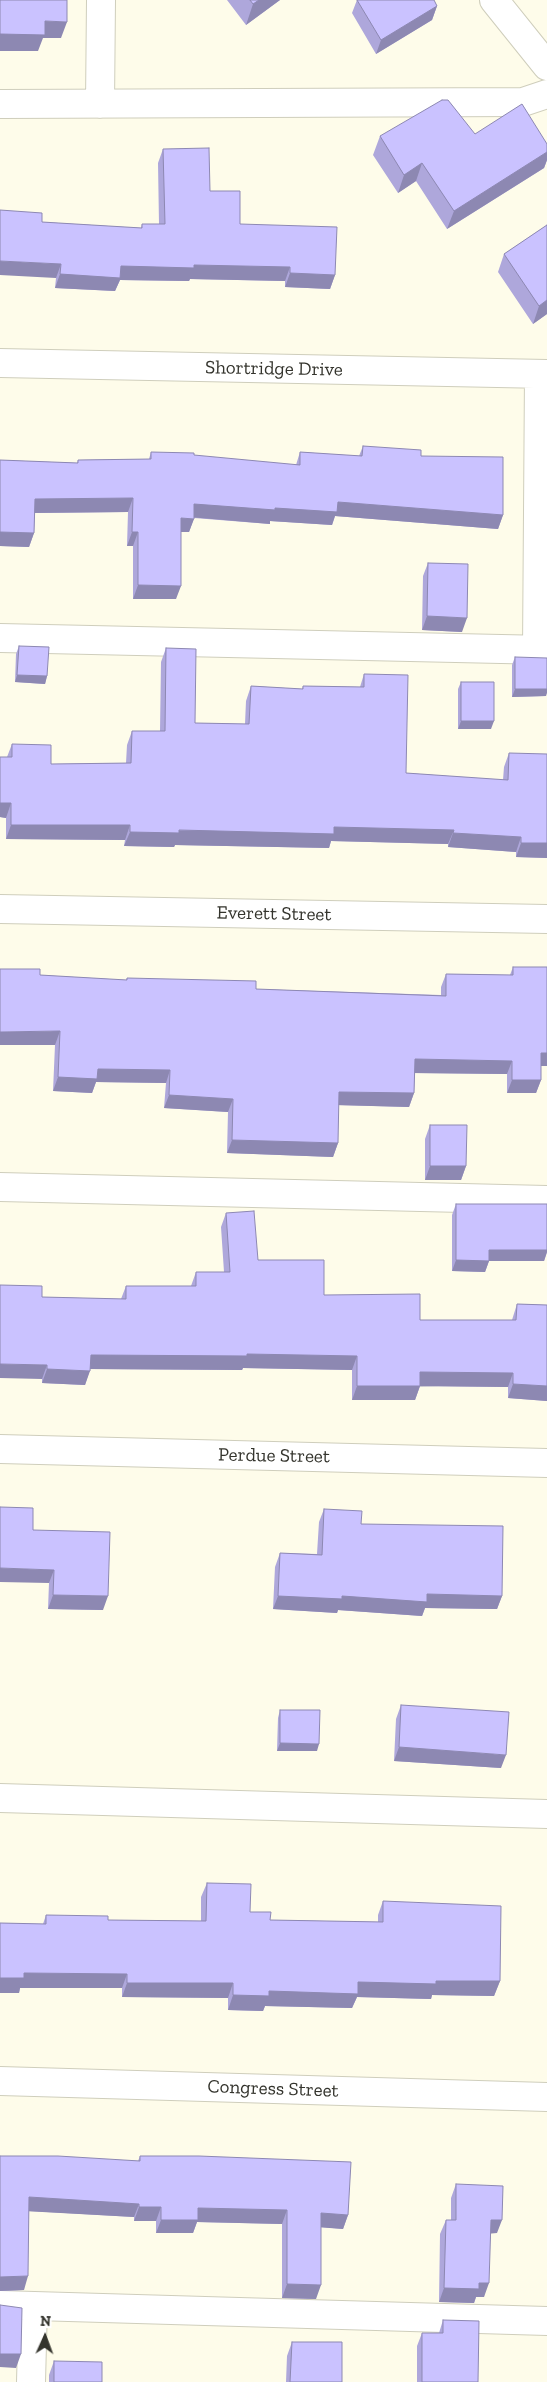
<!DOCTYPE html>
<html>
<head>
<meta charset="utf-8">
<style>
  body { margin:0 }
  #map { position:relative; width:547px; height:2382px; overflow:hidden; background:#fefcea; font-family:"Zilla Slab",serif }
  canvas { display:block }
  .north { position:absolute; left:20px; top:2312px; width:50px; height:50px; -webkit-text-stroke:4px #fff; paint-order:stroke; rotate:2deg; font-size:14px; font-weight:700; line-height:20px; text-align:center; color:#34342d }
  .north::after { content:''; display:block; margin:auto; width:18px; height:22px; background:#34342d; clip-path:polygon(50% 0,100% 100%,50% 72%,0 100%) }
</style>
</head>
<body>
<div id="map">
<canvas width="547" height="2382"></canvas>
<div class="north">N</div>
</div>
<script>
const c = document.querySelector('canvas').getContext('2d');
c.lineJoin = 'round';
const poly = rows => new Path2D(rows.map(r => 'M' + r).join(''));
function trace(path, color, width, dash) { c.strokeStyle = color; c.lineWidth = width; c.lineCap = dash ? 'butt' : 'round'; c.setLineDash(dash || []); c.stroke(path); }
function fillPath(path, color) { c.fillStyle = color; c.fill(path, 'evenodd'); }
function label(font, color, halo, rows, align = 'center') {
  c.font = font + ' "Zilla Slab",serif'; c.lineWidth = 4; c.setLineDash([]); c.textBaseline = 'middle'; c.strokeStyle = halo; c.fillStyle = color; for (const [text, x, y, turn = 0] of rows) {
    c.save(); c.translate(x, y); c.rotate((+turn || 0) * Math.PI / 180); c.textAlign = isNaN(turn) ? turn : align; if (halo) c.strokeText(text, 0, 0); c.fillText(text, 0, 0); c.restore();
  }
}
const minor = poly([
  [0,104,523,102,547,94],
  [100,104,101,0],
  [0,363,547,374],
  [0,638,547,650],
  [537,650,539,374],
  [0,909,547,919],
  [0,1187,547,1200],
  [0,1449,547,1463],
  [0,1798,547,1814],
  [0,2081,547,2097],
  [0,2305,547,2321],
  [31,2382,33,2306]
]);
const major = poly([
  [494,0,547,66]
]);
trace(minor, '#cfcebc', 30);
trace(major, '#cfcebc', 30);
trace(minor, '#fff', 28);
trace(major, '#fff', 28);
fillPath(poly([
  [227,0,280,0,246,25],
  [357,0,437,6,432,20,376,54,352,13],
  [475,134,547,144,547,160,544,168,447,229,416,181,398,193,373,155,380,136],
  [163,149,210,191,240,224,335,275,330,289,285,287,285,281,190,279,189,281,120,280,115,291,55,288,56,278,42,222,141,228,142,224,159,224,158,163],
  [547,225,547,314,533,324,498,272,504,254],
  [363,446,421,456,503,515,498,529,335,516,332,525,270,521,270,524,194,518,189,532,181,532,176,599,133,599,133,546,127,546,128,512,35,513,34,533,29,547,0,546,0,460,77,463,78,460,149,459,151,452,296,465,300,452,359,456],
  [428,563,462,632,422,630,423,576],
  [19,646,47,676,45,684,15,682,16,654],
  [166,648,195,723,245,724,246,701,251,686,302,689,303,686,360,687,364,674,406,773,503,780,504,767,509,753,547,858,516,857,516,852,448,847,448,844,331,841,329,848,175,845,174,847,124,846,125,840,6,839,6,818,0,817,0,757,7,757,12,744,51,764,126,763,127,745,132,731,160,731,161,662],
  [515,657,546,696,512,697,512,665],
  [461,682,491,729,458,729,458,689],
  [513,967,547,1066,541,1066,541,1080,536,1093,507,1093,507,1074,415,1073,414,1093,409,1107,338,1105,338,1143,333,1157,227,1153,228,1112,164,1108,166,1083,96,1082,92,1093,53,1091,55,1045,40,975,126,980,127,978,256,989,441,995,441,987,446,974,510,975],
  [430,1125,466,1166,461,1180,425,1180,425,1139],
  [456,1204,547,1204,547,1252,544,1261,489,1261,485,1272,452,1271,452,1215],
  [226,1213,258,1260,324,1295,420,1320,512,1320,517,1304,547,1305,547,1401,508,1398,508,1387,420,1386,415,1400,352,1400,352,1370,243,1368,242,1370,90,1369,85,1385,42,1383,42,1297,121,1299,126,1286,191,1286,196,1272,224,1272,221,1227],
  [324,1509,361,1524,502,1596,497,1609,425,1608,422,1616,338,1610,337,1613,273,1609,275,1567,280,1553,317,1554,319,1522],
  [33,1530,103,1610,48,1609,49,1583],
  [401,1705,501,1768,394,1761,396,1719],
  [280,1710,317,1751,277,1751,278,1718],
  [207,1883,250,1912,270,1920,378,1922,378,1915,383,1901,500,1981,494,1996,432,1995,431,1999,357,1997,352,2008,265,2006,263,2011,228,2010,228,1998,122,1997,122,1988,20,1988,19,1993,0,1993,0,1923,43,1924,46,1915,108,1920,201,1921,201,1897],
  [0,2156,138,2161,140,2156,348,2215,343,2229,321,2227,316,2299,282,2298,282,2224,197,2222,193,2233,156,2233,156,2221,134,2221,134,2217,29,2211,24,2290,0,2291],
  [456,2184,497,2233,491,2233,484,2297,476,2297,474,2303,439,2302,440,2234,446,2220,451,2220,451,2198],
  [443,2320,478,2382,417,2382,417,2346,422,2333,439,2333],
  [292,2342,342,2382,286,2382,287,2356],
  [54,2361,102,2382,49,2382,49,2375]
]), '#aea7db');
fillPath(poly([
  [259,0,280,0,246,25,253,4],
  [437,6,432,20,376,54,381,40],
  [45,21,67,22,61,38,43,38,38,51,0,51,0,34],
  [547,152,547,160,544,168,447,229,454,211],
  [422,163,416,181,398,193,404,175],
  [0,261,61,264,56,278,0,275],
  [194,265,290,267,285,281,190,279,189,281,120,280,115,291,55,288,60,274,121,266],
  [290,273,335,275,330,289,285,287],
  [547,300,547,314,533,324,539,306],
  [133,498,128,512,30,513,35,499],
  [338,502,503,515,498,529,335,516,332,525,270,521,270,524,189,517,194,504],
  [181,518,194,519,189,532,176,532],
  [0,532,34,533,29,547,0,546],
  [132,532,138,532,133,546,127,546],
  [138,585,181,586,176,599,133,599],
  [427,616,467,618,462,632,422,630],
  [17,675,47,676,45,684,15,682],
  [515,689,547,689,547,693,546,696,512,697],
  [461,721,494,721,491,729,458,729],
  [0,803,11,803,6,818,0,817],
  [11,825,130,825,125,840,6,839],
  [334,827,454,830,448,844,331,841,329,848,175,845,174,847,124,846,130,832],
  [453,833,521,837,516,852,448,847],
  [521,843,547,843,547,858,516,857],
  [60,1031,55,1045,0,1045,0,1032],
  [541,1053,547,1053,547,1066,537,1066],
  [415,1059,512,1061,507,1074,410,1073],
  [98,1069,170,1070,166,1083,96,1082,92,1093,53,1091,58,1077],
  [512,1080,541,1080,536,1093,507,1093],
  [339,1092,414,1093,409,1107,334,1105],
  [169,1095,233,1099,228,1112,164,1108],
  [232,1140,338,1143,333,1157,227,1153],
  [430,1166,466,1166,461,1180,425,1180],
  [489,1250,547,1250,547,1252,544,1261,489,1261,485,1272,452,1271,456,1260],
  [247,1354,357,1356,352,1370,243,1368,242,1370,85,1369,91,1355],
  [0,1364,47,1365,42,1379,0,1378],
  [47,1369,90,1371,85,1385,42,1383],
  [420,1372,513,1373,508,1387,415,1386],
  [513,1384,547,1386,547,1401,508,1398],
  [357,1386,420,1386,415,1400,352,1400],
  [0,1568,54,1570,49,1583,0,1582],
  [427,1594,502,1596,497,1609,425,1608,422,1616,338,1610,337,1613,273,1609,278,1596,342,1596],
  [53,1595,108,1596,103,1610,48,1609],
  [280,1743,319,1744,317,1751,277,1751],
  [399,1747,506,1755,501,1768,394,1761],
  [24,1973,127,1974,122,1988,20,1988,19,1993,0,1993,0,1978],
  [436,1981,500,1981,494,1996,432,1995,431,1999,357,1997,352,2008,265,2006,263,2011,228,2010,233,1995,358,1982],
  [127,1983,233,1983,228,1998,122,1997],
  [29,2197,139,2204,134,2217,24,2211],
  [139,2207,161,2207,156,2221,134,2221],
  [198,2208,287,2210,282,2224,197,2222,193,2233,156,2233,161,2220],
  [321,2213,348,2215,343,2229,316,2227],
  [491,2220,502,2220,497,2233,486,2234],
  [28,2276,24,2290,0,2291,0,2277],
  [479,2283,489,2283,484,2297,476,2297,474,2303,439,2302,444,2288],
  [287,2284,321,2285,316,2299,282,2298],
  [0,2354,21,2354,16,2368,0,2367]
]), '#8d88b2');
const building = poly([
  [0,0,67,0,67,22,45,21,45,35,0,34,0,0],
  [250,0,259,0,253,4,250,0],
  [357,0,434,0,437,6,381,40,357,0],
  [442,100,448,100,475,134,522,104,547,144,547,152,454,211,422,163,404,175,380,136,442,100],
  [209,148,210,191,240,191,240,224,337,227,335,275,290,273,290,267,194,265,194,268,121,266,120,278,60,274,61,264,0,261,0,210,42,213,42,222,142,228,142,224,165,224,163,149,209,148],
  [547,225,547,300,539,306,504,254,547,225],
  [363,446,421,450,421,456,503,457,503,515,338,502,337,512,275,508,275,510,194,504,194,519,181,518,181,586,138,585,138,532,132,532,133,498,35,499,34,533,0,532,0,460,78,463,78,460,151,459,151,452,194,453,194,455,300,465,300,452,362,456,363,446],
  [428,563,468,564,467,618,427,616,428,563],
  [19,646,49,647,47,676,17,675,19,646],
  [166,648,196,649,195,723,249,724,251,686,303,689,303,686,364,687,364,674,408,675,406,773,508,780,509,753,547,754,547,843,521,843,521,837,453,833,454,830,334,827,334,834,179,830,179,833,130,832,130,825,11,825,11,803,0,803,0,757,12,757,12,744,51,745,51,764,131,763,132,731,165,731,166,648],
  [515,657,547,658,547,689,515,689,515,657],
  [461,682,494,682,494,721,461,721,461,682],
  [513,967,547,967,547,1053,541,1053,541,1080,512,1080,512,1061,415,1059,414,1093,339,1092,338,1143,232,1140,233,1099,169,1095,170,1070,98,1069,97,1079,58,1077,60,1031,0,1032,0,969,40,969,40,975,127,980,127,978,256,981,256,989,446,996,446,974,513,975,513,967],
  [430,1125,467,1125,466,1166,430,1166,430,1125],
  [456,1204,547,1204,547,1250,489,1250,489,1261,456,1260,456,1204],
  [254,1211,258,1260,324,1260,324,1295,420,1294,420,1320,516,1320,517,1304,547,1305,547,1386,513,1384,513,1373,420,1372,420,1386,357,1386,357,1356,247,1354,247,1356,91,1355,90,1371,47,1369,47,1365,0,1364,0,1285,42,1286,42,1297,126,1299,126,1286,196,1286,196,1272,230,1272,226,1213,254,1211],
  [0,1507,33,1508,33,1530,110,1532,108,1596,53,1595,54,1570,0,1568,0,1507],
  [324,1509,362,1511,361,1524,503,1526,502,1596,427,1594,427,1602,342,1596,342,1599,278,1596,280,1553,322,1555,324,1509],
  [401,1705,509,1712,506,1755,399,1747,401,1705],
  [280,1710,320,1710,319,1744,280,1743,280,1710],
  [207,1883,251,1884,250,1912,271,1912,270,1920,383,1922,383,1901,501,1906,500,1981,436,1981,436,1984,358,1982,358,1994,269,1991,269,1996,233,1995,233,1983,127,1983,127,1974,24,1973,24,1978,0,1978,0,1923,46,1924,46,1915,108,1916,108,1920,206,1921,207,1883],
  [0,2156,58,2156,140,2161,140,2156,199,2156,351,2162,348,2215,321,2213,321,2285,287,2284,287,2210,198,2208,198,2220,161,2220,161,2207,139,2207,139,2204,29,2197,28,2276,0,2277,0,2156],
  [456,2184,503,2186,502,2220,491,2220,489,2283,479,2283,479,2289,444,2288,446,2220,456,2220,456,2184],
  [0,2305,22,2308,21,2354,0,2354,0,2305],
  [443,2320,479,2321,478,2382,422,2382,422,2333,443,2333,443,2320],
  [292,2342,342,2342,342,2382,290,2382,292,2342],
  [54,2361,102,2362,102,2382,54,2382,54,2361]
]);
fillPath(building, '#cac2ff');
trace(building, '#8d88b2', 1);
label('19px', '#34342d', '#fff', [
  ["Shortridge Drive",274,369,1],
  ["Everett Street",274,914,1],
  ["Perdue Street",274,1456,1],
  ["Congress Street",273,2089,2]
]);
</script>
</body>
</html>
